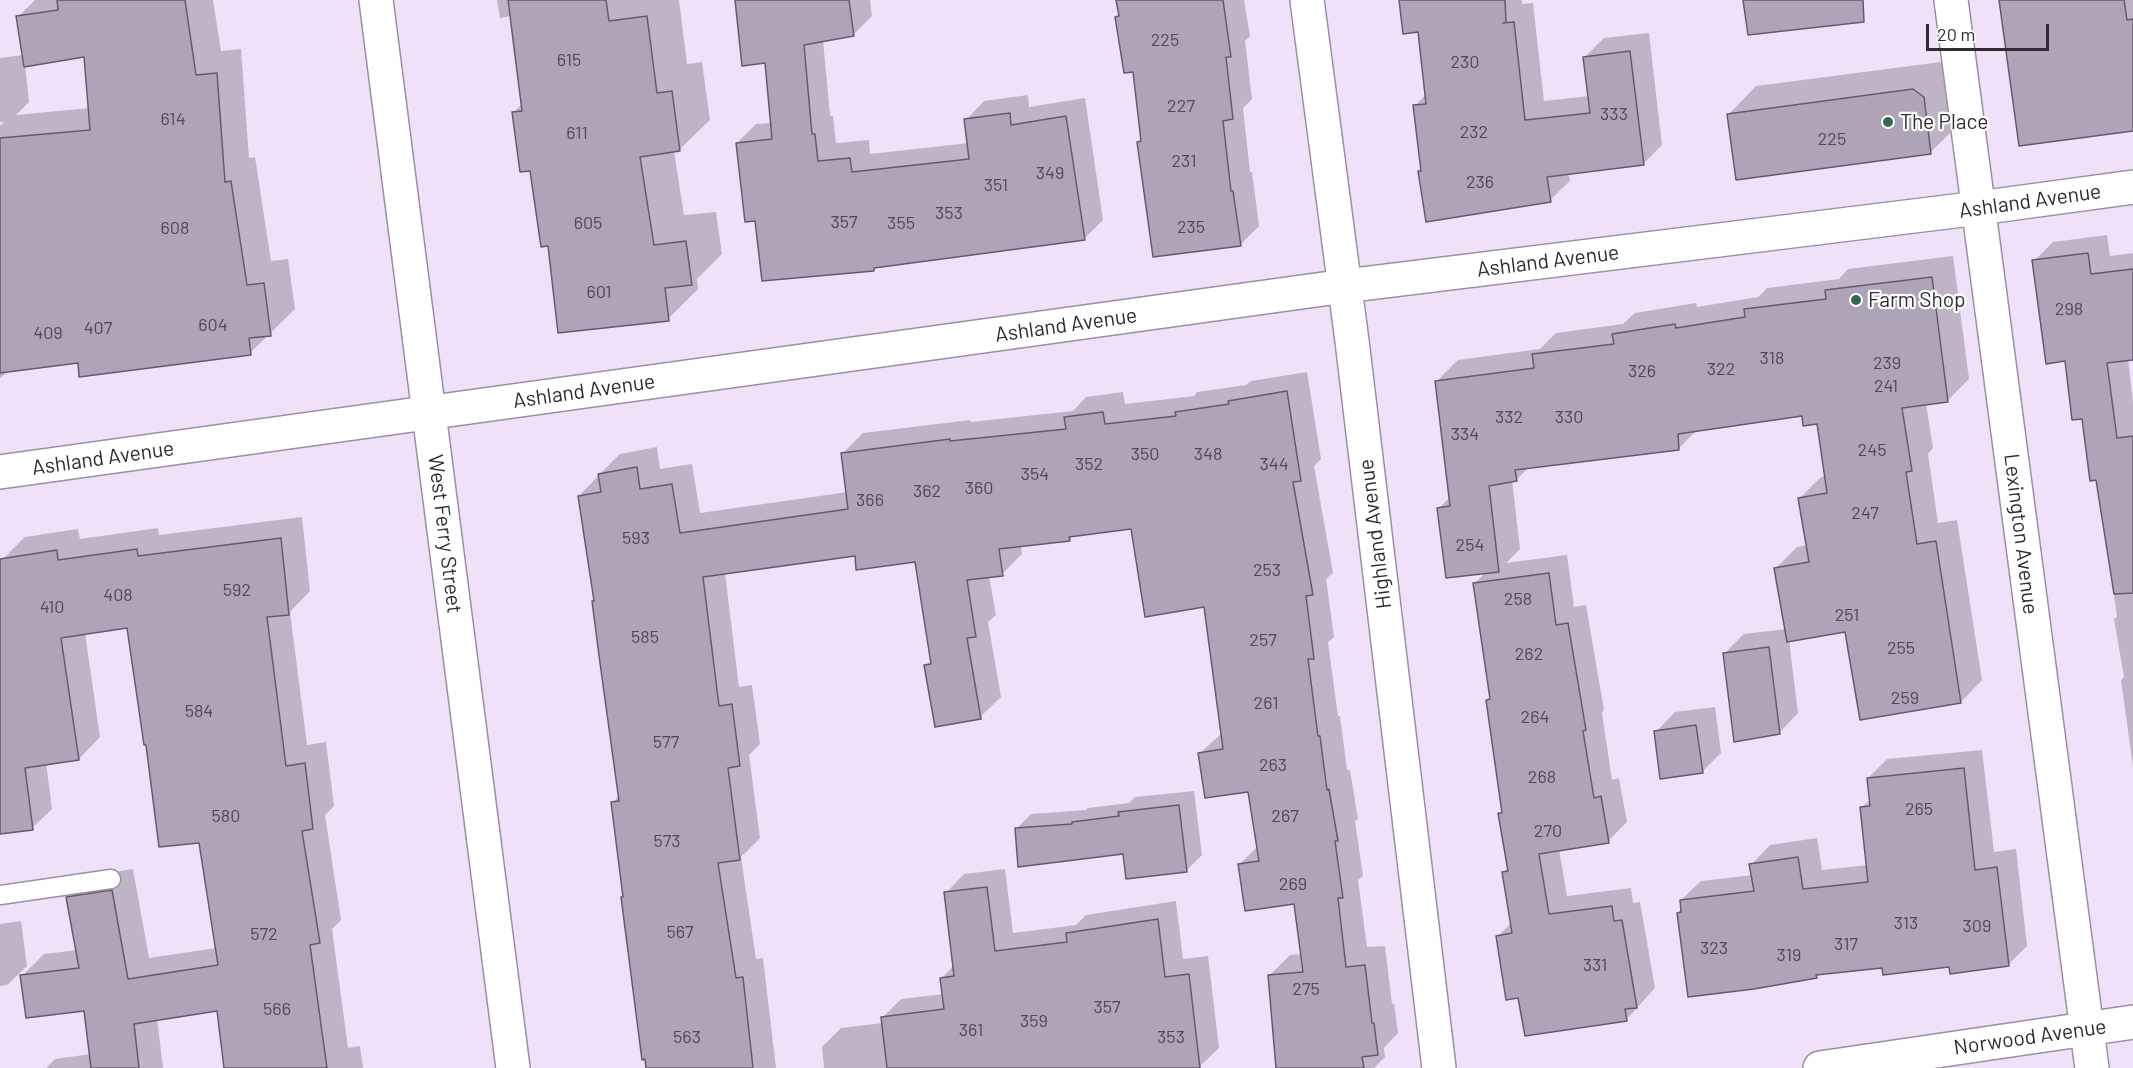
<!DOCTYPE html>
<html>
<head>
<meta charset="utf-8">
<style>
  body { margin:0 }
  #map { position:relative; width:2133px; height:1068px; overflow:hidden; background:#efe2f8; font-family:Barlow,sans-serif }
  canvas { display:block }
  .scale { position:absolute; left:1926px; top:24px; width:123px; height:27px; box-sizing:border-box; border:3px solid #302b33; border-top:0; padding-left:8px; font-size:18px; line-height:21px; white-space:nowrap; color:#302b33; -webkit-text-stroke:4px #fff; paint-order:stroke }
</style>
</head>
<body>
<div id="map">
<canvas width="2133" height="1068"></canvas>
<div class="scale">20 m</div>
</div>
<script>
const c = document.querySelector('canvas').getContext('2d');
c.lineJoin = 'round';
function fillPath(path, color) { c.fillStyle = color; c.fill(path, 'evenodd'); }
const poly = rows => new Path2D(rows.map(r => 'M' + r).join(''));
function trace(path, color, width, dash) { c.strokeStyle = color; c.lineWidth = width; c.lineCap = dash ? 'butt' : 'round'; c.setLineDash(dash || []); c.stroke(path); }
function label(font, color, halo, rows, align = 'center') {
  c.font = font + ' Barlow,sans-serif'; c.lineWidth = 4.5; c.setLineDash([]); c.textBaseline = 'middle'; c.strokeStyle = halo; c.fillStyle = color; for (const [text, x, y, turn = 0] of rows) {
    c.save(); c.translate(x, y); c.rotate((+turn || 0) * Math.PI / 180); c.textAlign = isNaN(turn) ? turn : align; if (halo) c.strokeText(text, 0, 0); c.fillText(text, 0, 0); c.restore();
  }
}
fillPath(poly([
  [35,0,213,0,221,51,241,49,249,158,255,157,271,261,288,259,295,309,250,353,79,362,9,371,0,378,0,126,4,122,0,122,0,58,24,55,18,17],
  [86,56,90,108,16,115,29,102,25,65],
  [497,0,679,0,687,64,702,62,710,120,679,150,674,151,684,215,716,212,722,254,697,279,698,289,668,319,549,244,531,169,514,112,523,103,511,16,500,18],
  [736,0,870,0,872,16,853,35,823,40,830,116,833,116,836,143,869,140,870,154,969,143,966,120,984,101,1028,95,1029,107,1085,98,1103,220,1084,239,876,266,873,269,756,219,737,143,756,124,772,123,766,62],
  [1117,0,1244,0,1250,36,1245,41,1252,99,1243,108,1250,172,1252,172,1259,226,1240,245,1138,142,1142,138,1135,70,1117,18,1120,14],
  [1400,0,1522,0,1522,4,1533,3,1544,101,1589,96,1584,58,1604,38,1649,33,1662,145,1643,164,1568,173,1570,181,1550,200,1420,172,1422,170,1415,106,1426,94,1419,31],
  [2001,0,2133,0,2133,130],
  [1941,62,1951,69,1958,125,1930,153,1729,114,1756,86],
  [2107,235,2110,256,2133,253,2133,359,2128,359,2133,402,2133,767,2121,680,2124,677,2114,619,2117,617,2098,479,2084,417,2034,261,2053,242],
  [1953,256,1969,379,1947,401,1926,404,1933,448,1928,454,1938,523,1957,520,1982,680,1961,702,1846,631,1789,640,1798,713,1779,733,1725,653,1744,634,1786,629,1775,569,1797,547,1808,545,1800,498,1821,477,1826,476,1818,422,1803,414,1697,430,1679,448,1529,467,1516,480,1512,480,1520,549,1506,563,1567,555,1574,607,1586,605,1604,710,1602,713,1612,780,1619,778,1627,822,1608,841,1559,849,1567,896,1631,888,1633,903,1640,902,1655,988,1626,1020,1520,996,1498,936,1512,922,1504,872,1509,867,1500,814,1503,810,1488,700,1491,697,1474,584,1486,572,1439,508,1451,496,1437,381,1458,360,1540,349,1556,333,1623,324,1635,313,1696,303,1697,307,1758,297,1767,288,1839,279,1848,269],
  [1307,372,1321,459,1314,466,1333,573,1326,579,1334,637,1328,642,1338,716,1340,716,1347,770,1350,770,1358,819,1355,821,1363,876,1358,880,1367,947,1385,946,1392,1004,1394,1003,1398,1033,1384,1048,1385,1057,1374,1068,1278,1068,1269,976,1290,955,1302,954,1295,903,1240,864,1258,846,1249,790,1200,753,1222,733,1206,605,1133,527,1074,535,1069,540,1021,545,1022,554,1002,574,989,576,996,615,988,622,1001,697,980,717,926,665,932,660,916,561,856,554,725,573,739,687,752,685,760,744,749,755,760,838,741,857,756,959,763,958,776,1068,648,1068,613,802,620,795,596,600,579,496,600,474,620,454,657,447,660,469,692,464,700,513,848,492,842,454,863,433,970,420,971,422,1073,411,1086,397,1123,392,1125,404,1194,396,1197,392,1246,385,1251,381],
  [302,517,310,591,290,612,307,745,326,742,334,806,325,815,341,920,332,929,348,1048,360,1046,363,1068,225,1068,218,1009,157,1018,163,1068,46,1068,55,1059,91,1054,85,1009,22,976,44,954,77,950,68,897,90,876,133,869,149,958,216,948,200,841,148,743,128,626,85,633,100,737,79,759,46,763,52,809,32,828,0,832,0,558,4,558,25,537,78,529,80,539,158,528,159,535],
  [1715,707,1721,753,1702,772,1656,732,1675,712],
  [1982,750,1994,852,2016,849,2027,946,2008,965,1884,967,1819,974,1816,977,1678,913,1682,909,1681,900,1701,881,1753,875,1751,865,1770,845,1817,838,1822,870,1868,865,1861,808,1871,799,1868,778,1887,759],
  [1194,791,1202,855,1187,870,1124,852,1016,829,1031,814,1086,810,1088,808,1129,803,1135,797],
  [1005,869,1013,933,1076,925,1086,915,1176,901,1183,959,1208,956,1219,1048,1200,1066,1186,1068,824,1068,822,1047,841,1028,883,1023,882,1018,901,999,944,994,942,978,954,965,946,893,964,874],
  [21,921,27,966,7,985,0,986,0,924]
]), '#0003');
const building = poly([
  [57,0,185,0,196,75,217,73,225,182,231,181,247,285,264,283,271,336,249,338,251,355,79,377,78,363,0,373,0,138,90,130,84,57,24,67,16,16,58,10,57,0],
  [508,0,606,0,609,21,647,16,657,93,672,91,680,151,640,157,654,245,686,241,692,285,665,288,669,321,558,333,548,246,541,247,530,171,520,172,512,112,522,111,508,0],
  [735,0,849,0,854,36,804,45,812,134,815,134,818,161,850,158,852,172,969,159,964,119,1010,113,1011,125,1066,116,1085,240,874,268,874,271,762,281,755,221,745,222,736,143,772,139,765,63,742,66,735,0],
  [1116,0,1223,0,1231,57,1226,57,1233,119,1223,121,1231,191,1233,191,1241,246,1153,257,1137,142,1141,141,1133,72,1124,73,1115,17,1119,16,1116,0],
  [1399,0,1505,0,1506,22,1503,23,1514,22,1525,120,1590,113,1583,57,1630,51,1644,165,1547,177,1551,202,1426,222,1418,171,1421,171,1413,105,1426,104,1418,32,1403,34,1399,0],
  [1743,0,1863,0,1864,22,1748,35,1743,0],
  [1999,0,2124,0,2127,20,2133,19,2133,131,2019,146,1999,0],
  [1913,89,1924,97,1931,154,1736,180,1727,114,1913,89],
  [2088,253,2091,274,2133,269,2133,360,2107,363,2117,438,2133,436,2133,593,2114,594,2096,480,2090,481,2082,419,2072,420,2065,361,2046,364,2032,260,2088,253],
  [1932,277,1948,402,1902,408,1912,471,1906,472,1917,544,1936,541,1961,703,1860,720,1845,632,1787,642,1774,568,1809,562,1798,498,1827,493,1817,424,1803,426,1802,416,1678,434,1679,450,1515,470,1517,481,1489,486,1499,572,1446,578,1437,508,1450,506,1435,381,1534,368,1532,354,1614,344,1612,334,1675,324,1676,328,1745,317,1744,309,1826,299,1825,290,1932,277],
  [1287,391,1301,481,1293,482,1313,595,1306,596,1314,659,1308,659,1318,736,1320,736,1327,790,1329,789,1338,841,1335,841,1343,898,1338,898,1346,967,1365,965,1372,1023,1374,1023,1378,1055,1362,1057,1364,1068,1276,1068,1268,975,1303,972,1294,904,1245,911,1238,864,1259,861,1248,792,1205,798,1198,753,1223,749,1204,607,1145,617,1131,529,1069,537,1070,541,999,549,1003,576,967,580,976,637,967,638,981,719,935,727,924,665,931,664,915,562,856,570,855,556,703,577,719,706,732,704,740,766,728,768,740,860,718,863,736,978,743,977,753,1068,646,1068,645,1059,642,1060,621,897,623,897,611,802,619,801,600,663,592,601,594,601,578,496,601,492,598,474,637,467,640,489,672,484,680,533,848,509,841,453,950,439,950,441,1066,429,1064,417,1103,412,1105,424,1176,416,1175,412,1229,404,1228,401,1287,391],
  [281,538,289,615,267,617,286,766,305,763,313,829,302,831,320,943,310,945,327,1068,224,1068,217,1011,134,1024,139,1068,91,1068,84,1011,26,1018,20,975,79,968,66,897,112,890,128,979,218,965,199,843,159,847,146,745,144,745,127,628,61,638,79,760,25,768,33,830,0,834,0,559,57,550,58,560,137,549,138,556,281,538],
  [1549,573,1556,625,1568,623,1586,730,1583,731,1594,798,1601,796,1609,843,1539,854,1549,914,1612,906,1614,921,1622,920,1637,1008,1625,1009,1627,1021,1525,1036,1518,998,1506,1000,1496,936,1512,933,1502,872,1508,871,1498,813,1502,813,1486,700,1490,699,1473,583,1549,573],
  [1769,647,1780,734,1734,742,1723,653,1769,647],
  [1696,725,1703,773,1660,779,1654,731,1696,725],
  [1964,768,1975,870,1997,867,2009,966,1950,974,1949,967,1883,975,1882,968,1816,975,1817,978,1754,989,1688,997,1677,913,1681,912,1680,900,1754,891,1749,864,1798,857,1803,889,1868,882,1860,807,1870,806,1867,778,1964,768],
  [1179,805,1187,872,1126,879,1123,854,1018,867,1015,828,1072,824,1072,822,1119,816,1118,812,1179,805],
  [987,887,995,951,1067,942,1066,933,1158,919,1165,977,1189,974,1200,1068,887,1068,881,1017,944,1009,940,978,954,976,944,892,987,887]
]);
fillPath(building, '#afa3b8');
trace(building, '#655a6d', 1.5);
const lane = poly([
  [0,895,111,879]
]);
const street = poly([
  [1307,0,1352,341,1439,1068],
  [1951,0,2092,1068],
  [0,472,1345,286,1979,208,2133,187],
  [1820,1068,2133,1022]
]);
const secondary = poly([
  [376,0,513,1068]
]);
trace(lane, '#9b8fa3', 21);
trace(street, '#9b8fa3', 36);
trace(secondary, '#9b8fa3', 36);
trace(lane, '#fff', 18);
trace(street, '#fff', 33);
trace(secondary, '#fff', 33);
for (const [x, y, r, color] of [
  [1888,122,6,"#32684e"],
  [1856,300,6,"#32684e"]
]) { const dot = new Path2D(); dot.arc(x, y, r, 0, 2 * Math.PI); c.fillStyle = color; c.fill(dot); trace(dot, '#fff', 2); }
label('18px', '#504954', null, [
  ["225",1165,40],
  ["615",569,60],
  ["230",1465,62],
  ["227",1181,106],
  ["333",1614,114],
  ["614",173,119],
  ["232",1474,132],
  ["611",577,133],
  ["225",1832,139],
  ["231",1184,161],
  ["349",1050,173],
  ["236",1480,182],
  ["351",996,185],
  ["353",949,213],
  ["357",844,222],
  ["605",588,223],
  ["355",901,223],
  ["235",1191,227],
  ["608",175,228],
  ["601",599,292],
  ["298",2069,309],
  ["604",213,325],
  ["407",98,328],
  ["409",48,333],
  ["318",1772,358],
  ["239",1887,363],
  ["322",1721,369],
  ["326",1642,371],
  ["241",1886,386],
  ["332",1509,417],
  ["330",1569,417],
  ["334",1465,434],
  ["245",1872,450],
  ["350",1145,454],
  ["348",1208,454],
  ["352",1089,464],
  ["344",1274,464],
  ["354",1035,474],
  ["360",979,488],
  ["362",927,491],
  ["366",870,500],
  ["247",1865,513],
  ["593",636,538],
  ["254",1470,545],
  ["253",1267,570],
  ["592",237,590],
  ["408",118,595],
  ["258",1518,599],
  ["410",52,607],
  ["251",1847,615],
  ["585",645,637],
  ["257",1263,640],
  ["255",1901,648],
  ["262",1529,654],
  ["259",1905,698],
  ["261",1266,703],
  ["584",199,711],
  ["264",1535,717],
  ["577",666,742],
  ["263",1273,765],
  ["268",1542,777],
  ["265",1919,809],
  ["580",226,816],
  ["267",1285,816],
  ["270",1548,831],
  ["573",667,841],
  ["269",1293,884],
  ["313",1906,923],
  ["309",1977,926],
  ["567",680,932],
  ["572",264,934],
  ["317",1846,944],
  ["323",1714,948],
  ["319",1789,955],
  ["331",1595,965],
  ["275",1306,989],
  ["357",1107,1007],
  ["566",277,1009],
  ["359",1034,1021],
  ["361",971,1030],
  ["563",687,1037],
  ["353",1171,1037]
]);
label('21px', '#302b33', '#fff', [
  ["The Place",1900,122],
  ["Farm Shop",1868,300]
], 'left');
label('21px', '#302b33', '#fff', [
  ["Ashland Avenue",2030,201,-8],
  ["Ashland Avenue",1548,261,-7],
  ["Ashland Avenue",1066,325,-8],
  ["Ashland Avenue",584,391,-8],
  ["Ashland Avenue",103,458,-8],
  ["West Ferry Street",445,534,83],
  ["Highland Avenue",1375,534,-97],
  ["Lexington Avenue",2021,534,83],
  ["Norwood Avenue",2030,1037,-8]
]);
</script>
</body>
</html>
